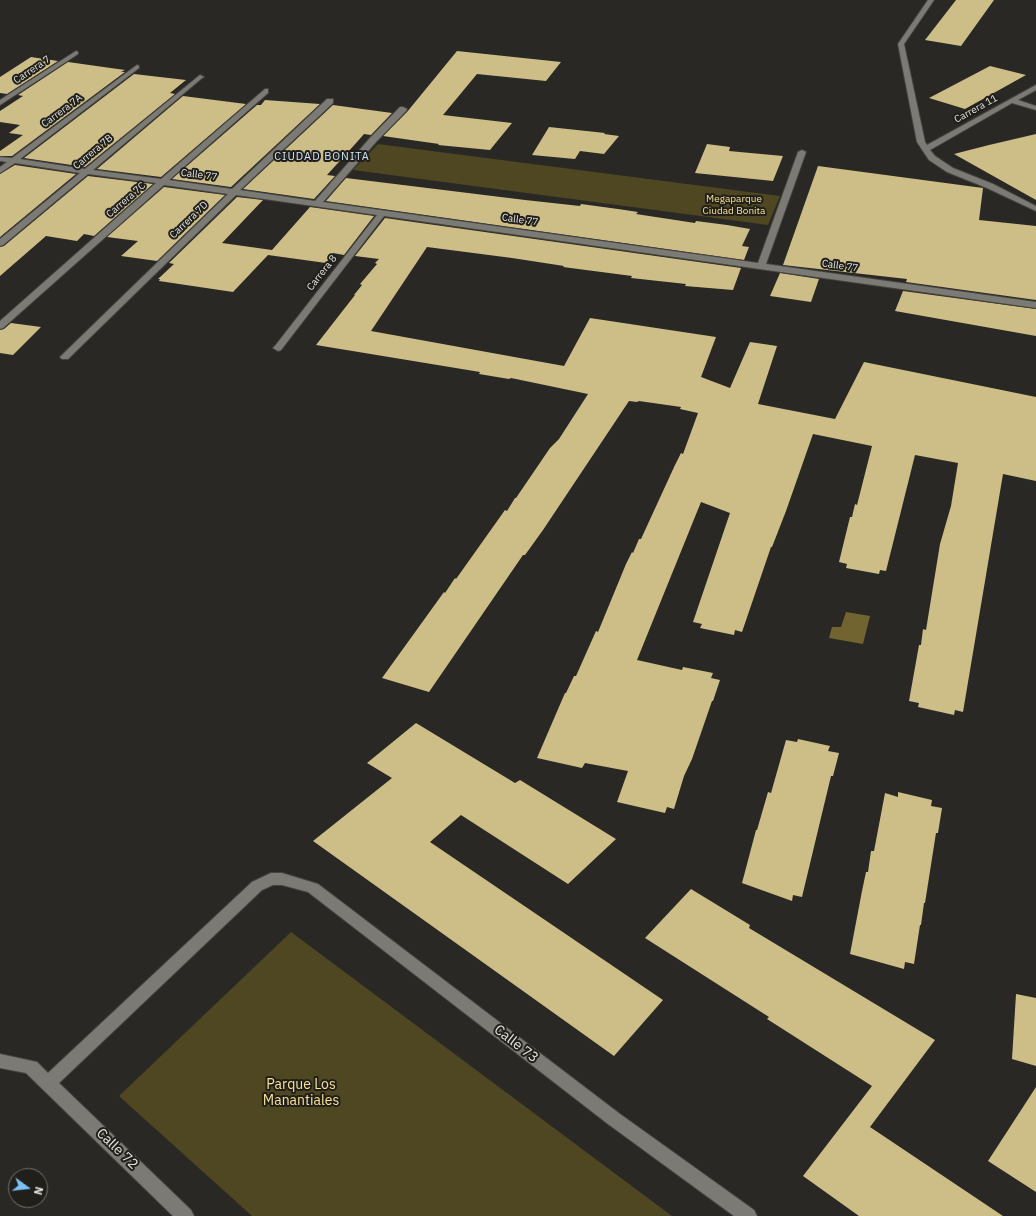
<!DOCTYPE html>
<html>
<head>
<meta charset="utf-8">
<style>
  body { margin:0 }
  #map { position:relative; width:1036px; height:1216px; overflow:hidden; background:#292824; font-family:"IBM Plex Sans",sans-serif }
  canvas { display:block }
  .north { position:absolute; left:8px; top:1168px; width:40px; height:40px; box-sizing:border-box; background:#201f1a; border:1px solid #6f6e6a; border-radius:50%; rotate:105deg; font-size:11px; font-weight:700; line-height:16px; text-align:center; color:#e5e4e1 }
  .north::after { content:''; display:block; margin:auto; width:14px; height:18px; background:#79bff8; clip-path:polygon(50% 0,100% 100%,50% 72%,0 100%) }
</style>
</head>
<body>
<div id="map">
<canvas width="1036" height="1216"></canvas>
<div class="north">N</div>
</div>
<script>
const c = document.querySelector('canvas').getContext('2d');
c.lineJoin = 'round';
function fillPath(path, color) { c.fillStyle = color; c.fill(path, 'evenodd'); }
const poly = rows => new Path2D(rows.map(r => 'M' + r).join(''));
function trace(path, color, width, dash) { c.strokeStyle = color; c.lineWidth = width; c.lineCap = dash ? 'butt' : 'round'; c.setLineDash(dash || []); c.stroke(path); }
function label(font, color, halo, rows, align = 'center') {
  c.font = font + ' "IBM Plex Sans",sans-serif'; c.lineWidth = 4; c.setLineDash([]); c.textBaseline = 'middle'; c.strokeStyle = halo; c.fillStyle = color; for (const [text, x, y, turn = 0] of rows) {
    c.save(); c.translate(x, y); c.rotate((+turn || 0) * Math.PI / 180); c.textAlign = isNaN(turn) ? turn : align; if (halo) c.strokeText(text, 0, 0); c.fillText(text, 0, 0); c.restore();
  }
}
fillPath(poly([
  [378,144,780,196,768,225,353,170],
  [291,932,672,1216,252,1216,119,1096]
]), '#4f4622');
fillPath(poly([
  [846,612,870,616,863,644,829,638,832,627,841,627]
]), '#726430');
fillPath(poly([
  [956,0,994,0,961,46,925,40],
  [457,51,561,62,546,81,477,74,443,115,512,123,490,150,438,145,439,144,383,136,407,112],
  [31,57,58,61,7,94,0,93,0,77],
  [68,62,125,70,121,72,125,72,12,156,0,156,0,151,23,135,9,133,20,125,0,122,0,111,23,96,18,95],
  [990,66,1026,75,965,109,929,98],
  [134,74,186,80,170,93,175,94,85,167,24,158],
  [183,96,246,104,161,177,97,169],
  [265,100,320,104,231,187,172,179,257,105,261,105],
  [333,105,392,113,371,135,364,134,357,142,327,175,335,176,314,199,243,189],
  [549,127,605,133,604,134,619,136,604,154,580,151,575,159,532,155],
  [1036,134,1036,200,954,154,989,145],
  [707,144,730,147,729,151,783,156,773,181,695,173],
  [15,165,76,174,0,237,0,174],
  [818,166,983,188,979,220,1036,226,1036,300,906,282,907,279,783,265],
  [88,176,153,184,94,236,84,234,77,241,46,236,0,276,0,247,4,246],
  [346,178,525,200,580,206,581,204,618,209,638,212,636,214,695,223,696,221,727,225,750,229,742,246,749,247,744,260,326,201],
  [164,187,225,195,157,261,121,256,138,241,107,237],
  [237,197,263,200,222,243,272,250,310,207,374,216,344,255,333,253,326,263,268,255,233,292,159,281,160,279,158,279,174,264,169,263],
  [385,218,741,268,733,290,685,286,686,284,631,278,632,276,563,267,564,266,512,258,427,247,371,331,564,366,590,318,716,337,701,377,730,388,750,342,777,346,758,404,835,419,864,362,1036,397,1036,481,1003,474,963,712,955,710,954,715,918,707,919,703,909,701,919,645,921,645,923,629,926,630,940,544,951,506,958,463,915,455,886,571,880,570,879,574,846,568,847,564,839,562,850,517,852,517,855,504,857,505,872,446,813,434,786,511,772,547,771,547,742,632,735,630,734,635,700,628,702,624,693,622,730,513,701,502,637,660,682,670,683,667,713,673,711,678,720,680,713,701,712,701,692,759,684,776,674,809,667,807,665,813,617,802,628,771,585,763,582,768,537,758,565,693,566,693,574,676,576,676,596,631,598,632,626,564,632,552,633,553,639,539,641,539,675,465,681,453,683,454,698,413,680,409,681,407,639,401,637,402,629,401,543,530,525,555,523,555,429,692,382,678,444,592,445,593,455,578,456,579,505,510,507,511,515,498,516,498,550,448,559,439,588,394,511,378,509,379,479,374,480,372,316,345,355,295,354,295,362,285,360,284,377,264,375,263,379,259,355,256],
  [780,273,819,279,811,302,770,296],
  [903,291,1036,309,1036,336,895,311],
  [11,323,41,327,13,355,0,353,0,330,4,329],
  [416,723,515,783,520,780,616,839,568,884,461,815,430,842,663,1000,614,1056,313,841,392,778,367,763],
  [798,739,830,746,828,751,839,753,833,776,831,776,802,897,793,895,792,901,742,883,756,830,757,830,768,792,771,793,786,740,797,742],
  [898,792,932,800,931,806,942,808,938,833,936,833,925,903,924,903,921,925,920,925,914,964,905,962,904,969,850,954,862,891,866,872,868,872,871,851,874,851,885,793,898,797],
  [691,889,750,925,749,928,935,1040,870,1127,1003,1216,859,1216,803,1176,872,1086,767,1019,769,1017,645,938],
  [1016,994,1036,998,1036,1066,1012,1059],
  [1036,1087,1036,1192,988,1161]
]), '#cdbe88');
const street = poly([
  [928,0,934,0,904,44,925,142,927,145,1036,85,1036,90,1018,100,1036,106,1036,110,1012,103,930,150,935,156,953,168,993,184,1036,206,1036,211,987,188,947,172,929,160,917,142,898,44,928,0],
  [76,51,78,52,78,54,0,105,0,100,76,51],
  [137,65,139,66,139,68,20,159,85,169,200,75,204,77,202,78,93,170,161,179,265,89,268,89,268,93,169,180,232,189,327,99,333,99,333,103,240,190,315,201,370,138,400,107,403,107,407,109,406,111,376,142,323,202,758,263,798,152,802,150,806,152,766,264,1036,302,1036,308,384,216,281,350,278,351,273,348,275,346,377,215,236,195,68,359,62,359,60,357,62,355,228,194,164,185,3,328,0,329,0,321,156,183,88,174,3,245,0,246,0,239,80,173,15,163,0,173,0,167,7,162,0,161,0,157,12,158,137,65],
  [271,873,282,873,318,884,620,1114,754,1210,757,1216,734,1216,608,1124,308,892,282,885,273,885,262,890,59,1083,191,1210,194,1216,173,1216,26,1073,0,1068,0,1054,37,1062,48,1073,252,882,271,873]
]);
trace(street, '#454440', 2);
fillPath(street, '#7b7a74');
label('10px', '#e5e4e1', '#201f1a', [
  ["Carrera 7",32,70,-34],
  ["Carrera 11",976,109,-29],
  ["Carrera 7A",62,111,-37],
  ["Carrera 7B",93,152,-40],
  ["Calle 77",199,175,7],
  ["Carrera 7C",126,200,-41],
  ["Carrera 7D",189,220,-44],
  ["Calle 77",520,220,8],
  ["Calle 77",840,266,8],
  ["Carrera 8",322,273,-52]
]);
label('10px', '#f9e291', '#201f1a', [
  ["Megaparque",734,199],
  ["Ciudad Bonita",734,211]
]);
c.letterSpacing = '1px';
label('11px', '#cee7fd', '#201f1a', [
  ["CIUDAD BONITA",322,157]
]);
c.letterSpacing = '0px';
label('14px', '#e5e4e1', '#201f1a', [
  ["Calle 73",516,1044,38],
  ["Calle 72",117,1149,44]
]);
label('14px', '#f9e291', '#201f1a', [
  ["Parque Los",301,1085],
  ["Manantiales",301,1101]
]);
</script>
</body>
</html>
